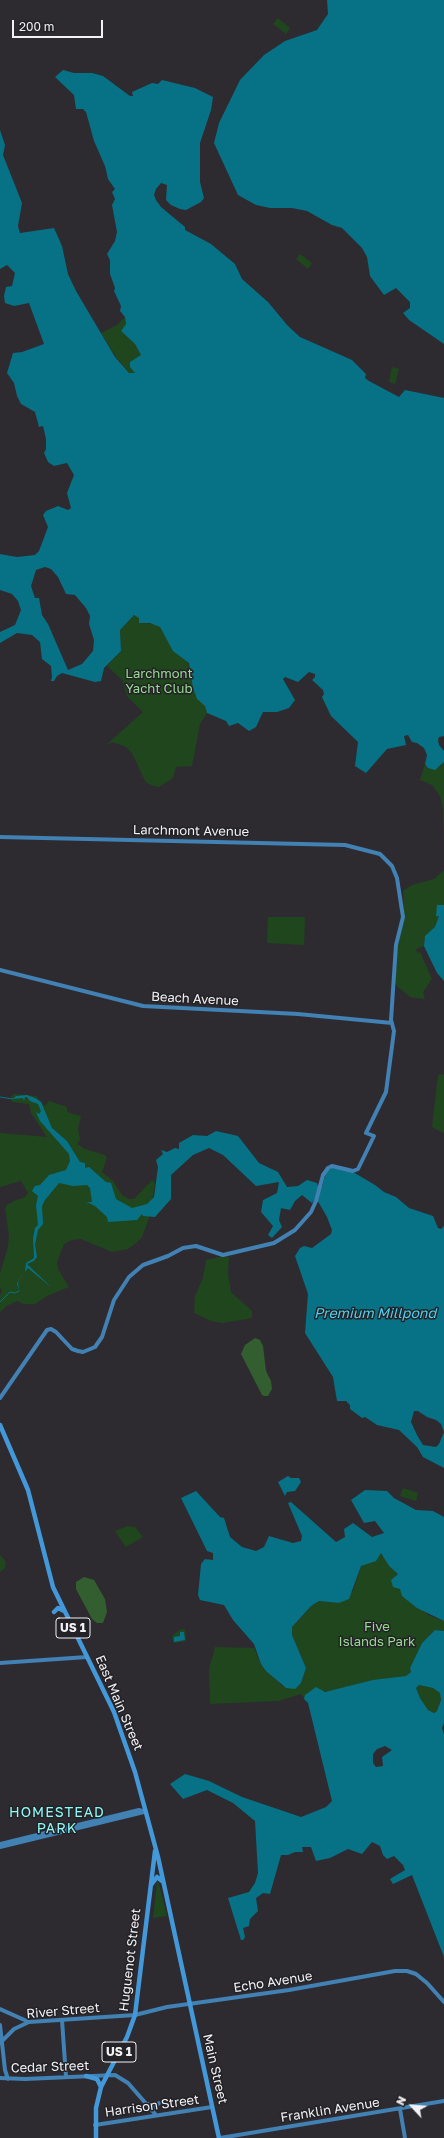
<!DOCTYPE html>
<html>
<head>
<meta charset="utf-8">
<style>
  body { margin:0 }
  #map { position:relative; width:444px; height:2138px; overflow:hidden; background:#2d2b30; font-family:"Golos Text",sans-serif }
  canvas { display:block }
  .north { position:absolute; left:392px; top:2086px; width:40px; height:40px; -webkit-text-stroke:3px #232226; paint-order:stroke; rotate:296deg; font-size:11px; font-weight:700; line-height:16px; text-align:center; color:#f2f1f4 }
  .north::after { content:''; display:block; margin:auto; width:14px; height:18px; background:#f2f1f4; clip-path:polygon(50% 0,100% 100%,50% 72%,0 100%) }
  .scale { position:absolute; left:12px; top:20px; width:91px; height:18px; box-sizing:border-box; border:2px solid #f2f1f4; border-top:0; padding-left:5px; font-size:12px; line-height:14px; white-space:nowrap; color:#f2f1f4; -webkit-text-stroke:3px #232226; paint-order:stroke }
</style>
</head>
<body>
<div id="map">
<canvas width="444" height="2138"></canvas>
<div class="north">N</div>
<div class="scale">200 m</div>
</div>
<script>
const c = document.querySelector('canvas').getContext('2d');
c.lineJoin = 'round';
function fillPath(path, color) { c.fillStyle = color; c.fill(path, 'evenodd'); }
const poly = rows => new Path2D(rows.map(r => 'M' + r).join(''));
function trace(path, color, width, dash) { c.strokeStyle = color; c.lineWidth = width; c.lineCap = dash ? 'butt' : 'round'; c.setLineDash(dash || []); c.stroke(path); }
function label(font, color, halo, rows, align = 'center') {
  c.font = font + ' "Golos Text",sans-serif'; c.lineWidth = 3; c.setLineDash([]); c.textBaseline = 'middle'; c.strokeStyle = halo; c.fillStyle = color; for (const [text, x, y, turn = 0] of rows) {
    c.save(); c.translate(x, y); c.rotate((+turn || 0) * Math.PI / 180); c.textAlign = isNaN(turn) ? turn : align; if (halo) c.strokeText(text, 0, 0); c.fillText(text, 0, 0); c.restore();
  }
}
fillPath(poly([
  [278,18,290,28,286,34,273,24],
  [300,254,312,263,308,269,296,259],
  [125,317,126,325,121,331,135,344,141,355,137,359,133,360,135,373,129,373,116,357,101,333,117,325],
  [392,367,399,369,395,384,389,382],
  [134,615,139,618,140,623,155,624,160,627,166,638,188,662,195,694,205,706,207,713,200,724,192,766,176,767,173,778,159,787,150,785,145,781,132,753,126,747,113,742,106,745,143,712,127,696,123,681,107,666,121,651,120,630],
  [444,762,444,843,443,809,440,796,432,785,420,780,425,764,428,768,440,767],
  [444,870,444,905,435,927,424,940,424,946,416,949,417,953,420,952,432,979,423,992,425,999,410,997,397,986,395,982,398,943,404,920,403,891,412,885,434,879],
  [268,917,305,917,304,945,267,943],
  [444,1074,444,1133,432,1127,438,1075],
  [14,1094,36,1096,45,1106,49,1101,67,1107,67,1112,81,1116,78,1129,80,1140,77,1144,85,1149,105,1155,107,1158,102,1172,113,1181,122,1195,129,1199,134,1199,152,1180,155,1183,149,1218,142,1237,136,1243,128,1249,112,1252,81,1239,72,1240,64,1244,57,1262,58,1269,69,1287,47,1296,35,1304,24,1304,17,1301,8,1305,0,1312,0,1295,2,1291,0,1287,0,1273,8,1247,9,1235,5,1208,7,1205,14,1201,25,1197,28,1193,21,1181,0,1187,0,1133,47,1137,31,1113,29,1104,12,1102,11,1097],
  [223,1256,229,1257,228,1274,231,1292,252,1311,252,1318,222,1323,211,1321,194,1313,195,1296,203,1278,206,1260],
  [403,1488,418,1493,416,1501,400,1496],
  [128,1526,135,1527,143,1537,126,1547,115,1531],
  [382,1553,389,1566,398,1574,395,1576,397,1587,428,1615,444,1621,444,1631,435,1630,422,1643,410,1668,411,1672,406,1676,338,1690,309,1693,304,1698,301,1694,279,1701,210,1704,209,1669,215,1647,254,1648,261,1664,281,1685,286,1688,301,1683,306,1668,292,1635,292,1627,311,1606,319,1601,339,1603,353,1591,361,1566],
  [0,1555,6,1562,5,1568,0,1572],
  [185,1629,186,1641,173,1643,172,1636,179,1630],
  [419,1685,433,1688,440,1693,441,1699,437,1711,434,1713,428,1710,420,1698,416,1688],
  [158,1880,167,1916,153,1918,157,1881]
]), '#20461e');
fillPath(poly([
  [255,1338,260,1340,263,1346,266,1371,271,1381,272,1389,268,1396,264,1396,262,1395,241,1354,245,1345],
  [84,1577,94,1580,105,1599,107,1612,103,1623,97,1623,92,1619,76,1589,76,1582]
]), '#335f30');
fillPath(poly([
  [327,0,444,0,444,344,409,320,403,313,410,308,410,302,396,288,384,295,370,276,367,257,362,248,342,228,332,225,307,211,292,208,270,208,256,205,238,195,214,143,219,123,240,80,264,55,285,41,317,30,328,14],
  [63,70,74,73,92,73,103,76,130,96,133,96,132,92,152,83,158,84,162,80,195,88,213,97,211,110,200,143,200,182,204,198,201,202,186,210,180,209,171,205,166,200,167,185,161,183,156,189,154,195,156,200,161,207,185,227,185,230,211,244,235,264,242,279,268,302,288,326,300,337,352,360,366,374,365,378,369,381,399,397,405,390,444,398,444,736,439,737,438,740,439,745,444,751,444,762,435,770,428,768,425,764,427,755,424,748,417,743,412,742,408,735,404,736,406,745,387,749,366,773,355,766,358,742,331,716,322,697,324,694,323,690,312,680,315,677,315,674,309,672,298,682,285,677,283,679,295,700,289,708,277,712,263,712,256,727,249,731,238,723,229,726,226,721,207,713,205,706,197,699,193,688,189,663,173,651,160,627,150,623,139,623,139,618,134,615,120,630,121,651,104,668,101,681,95,682,62,673,57,676,54,681,51,681,52,677,51,666,42,659,40,642,32,635,17,633,0,643,0,632,15,625,21,610,18,601,12,594,0,590,0,554,17,557,35,555,39,551,48,527,43,515,46,511,58,506,68,510,71,508,67,493,74,475,67,463,54,466,48,462,44,453,46,449,46,439,43,426,39,427,35,412,21,404,17,396,14,383,7,373,13,353,22,352,44,344,29,303,14,306,5,303,4,296,6,287,12,286,15,273,7,265,0,269,0,130,5,145,3,155,22,203,18,226,20,233,54,228,62,246,68,274,76,291,115,357,129,373,135,373,130,367,130,362,141,355,135,344,121,331,126,324,125,317,120,311,121,306,114,291,115,288,110,274,110,260,107,254,115,241,117,232,112,205,115,199,112,192,115,189,108,179,105,166,94,141,86,112,83,109,76,109,74,95,55,77],
  [45,567,51,569,58,577,66,594,75,595,86,608,90,616,89,624,94,640,93,651,82,664,68,670,48,624,42,615,39,598,35,598,31,586,36,570],
  [437,905,444,905,444,981,437,973,424,946,425,936,435,927,439,916,436,916],
  [27,1095,35,1098,41,1102,52,1128,67,1141,80,1162,85,1163,85,1168,89,1167,106,1182,111,1183,116,1199,132,1208,147,1204,154,1197,158,1167,156,1160,163,1154,161,1150,167,1152,175,1148,179,1149,179,1143,193,1135,207,1136,216,1131,238,1136,259,1163,278,1172,287,1187,298,1186,307,1180,317,1183,318,1186,322,1187,326,1172,333,1167,353,1172,375,1185,384,1192,396,1197,409,1208,433,1216,438,1228,441,1229,444,1226,444,1468,423,1457,417,1447,399,1430,377,1425,365,1417,362,1418,350,1409,350,1405,346,1401,337,1401,333,1377,305,1333,308,1294,295,1256,300,1248,304,1246,312,1248,331,1234,332,1230,327,1217,319,1203,315,1199,312,1203,302,1195,295,1201,290,1210,281,1208,279,1220,282,1227,272,1238,268,1235,273,1226,261,1212,263,1200,277,1193,279,1182,256,1186,223,1155,209,1148,193,1155,171,1175,171,1199,155,1217,143,1216,142,1214,137,1220,108,1222,107,1217,95,1206,89,1203,86,1204,89,1202,92,1202,90,1188,87,1185,73,1186,59,1183,45,1200,42,1206,43,1224,38,1230,35,1245,37,1257,34,1261,27,1264,52,1288,28,1268,18,1281,19,1291,17,1283,25,1272,26,1263,34,1258,33,1238,35,1228,38,1225,36,1205,38,1196,32,1191,35,1186,40,1185,49,1175,66,1170,70,1161,69,1154,40,1121,36,1112,39,1114,41,1111,38,1104,30,1101,27,1097,25,1097,24,1101,23,1098,13,1099,16,1096],
  [414,1411,418,1411,427,1417,436,1420,441,1424,444,1432,439,1444,436,1447,423,1445,417,1435,411,1422],
  [288,1476,291,1478,299,1478,301,1482,295,1491,287,1492,285,1496,278,1482],
  [365,1490,387,1491,394,1498,416,1510,433,1511,444,1517,444,1621,417,1608,402,1596,400,1589,393,1587,391,1580,398,1574,389,1566,381,1553,376,1561,361,1566,349,1599,339,1603,319,1601,311,1606,292,1627,292,1635,306,1668,301,1683,295,1689,286,1688,266,1671,261,1664,254,1644,233,1620,224,1605,200,1600,198,1595,201,1564,205,1559,213,1560,213,1553,207,1551,181,1498,196,1491,220,1517,224,1518,230,1537,242,1547,256,1551,264,1547,269,1536,293,1543,301,1541,302,1536,288,1503,291,1502,336,1542,345,1537,344,1529,353,1523,372,1537,384,1533,375,1521,364,1523,351,1500],
  [435,1630,444,1631,444,1723,442,1728,444,1734,444,1957,412,1875,393,1884,390,1879,405,1870,403,1865,394,1856,387,1859,383,1855,380,1846,372,1842,362,1854,348,1849,330,1858,316,1861,311,1847,302,1847,303,1852,295,1852,288,1855,281,1855,270,1894,263,1893,256,1898,258,1911,250,1919,249,1926,243,1928,245,1937,243,1940,241,1940,228,1898,249,1892,255,1883,258,1873,255,1821,233,1803,207,1790,183,1799,170,1784,185,1774,209,1781,242,1797,301,1817,326,1807,332,1801,308,1703,304,1699,305,1695,316,1687,325,1692,373,1680,406,1676,411,1672,410,1668,422,1643],
  [419,1685,433,1688,440,1693,441,1700,437,1711,434,1713,428,1710,420,1698,416,1688],
  [385,1746,392,1750,382,1757,383,1766,376,1767,373,1763,373,1754,377,1749],
  [180,1632,184,1632,185,1640,174,1642,174,1637,180,1636]
]), '#077186');
trace(poly([
  [0,1097,13,1099],
  [0,1302,10,1292,15,1293,19,1291]
]), '#077186', 1);
trace(poly([
  [0,837,345,845,380,854,392,866,397,878,403,917,396,945,391,1020,394,1031,386,1092,366,1133,374,1136,358,1169,353,1171,332,1166,328,1168,323,1175,316,1201,311,1212,295,1230,274,1243,223,1255,196,1246,183,1248,168,1256,143,1265,129,1277,114,1300,102,1337,95,1347,83,1352,78,1351,72,1349,56,1332,51,1329,47,1330,0,1398],
  [0,970,143,1006,298,1014,392,1023],
  [0,1663,87,1657],
  [0,1844,139,1810,146,1812],
  [0,1847,144,1812],
  [0,2009,29,2022],
  [62,2020,66,2077],
  [0,2025,5,2070,8,2079],
  [0,2043,14,2029,29,2022,135,2015,167,2007,289,1990,395,1971,407,1971,416,1974,427,1983,444,2002],
  [0,2078,25,2079,115,2075,128,2083,156,2115],
  [149,2104,155,2107,159,2103],
  [400,2109,405,2138],
  [95,2125,212,2107],
  [220,2138,444,2101]
]), '#4181b3', 4);
trace(poly([
  [0,1425,28,1490,53,1587,114,1712,135,1772,158,1857,219,2138],
  [54,1612,58,1608,64,1611],
  [151,1885,157,1877,162,1881],
  [86,2076,97,2079,101,2087],
  [96,2138,96,2108,101,2087,127,2037,135,2015,155,1851]
]), '#4398d9', 4.5);
for (const [x, y, w] of [
  [73,1628,34],
  [119,2052,34]
]) { const box = new Path2D(); box.roundRect(x - w / 2, y - 10, w, 20, 3); c.fillStyle = '#232226'; c.fill(box); trace(box, '#f2f1f4', 1); }
label('bold 12px', '#f2f1f4', null, [
  ["US 1",73,1628],
  ["US 1",119,2052]
]);
label('13px', '#98da92', '#232226', [
  ["Larchmont",159,674],
  ["Yacht Club",159,689],
  ["Five",377,1627],
  ["Islands Park",377,1642]
]);
label('13px', '#f2f1f4', '#232226', [
  ["Larchmont Avenue",191,831,1],
  ["Beach Avenue",195,999,3],
  ["East Main Street",119,1703,67],
  ["Huguenot Street",130,1960,-83],
  ["Echo Avenue",273,1982,-9],
  ["River Street",63,2011,-5],
  ["Cedar Street",50,2067,-2],
  ["Main Street",215,2069,77],
  ["Harrison Street",152,2106,-8],
  ["Franklin Avenue",330,2110,-9]
]);
label('italic 14px', '#51d1f0', '#232226', [
  ["Premium Millpond",375,1314]
]);
c.letterSpacing = '1px';
label('14px', '#8efaf7', '#232226', [
  ["HOMESTEAD",57,1813],
  ["PARK",57,1829]
]);
c.letterSpacing = '0px';
</script>
</body>
</html>
